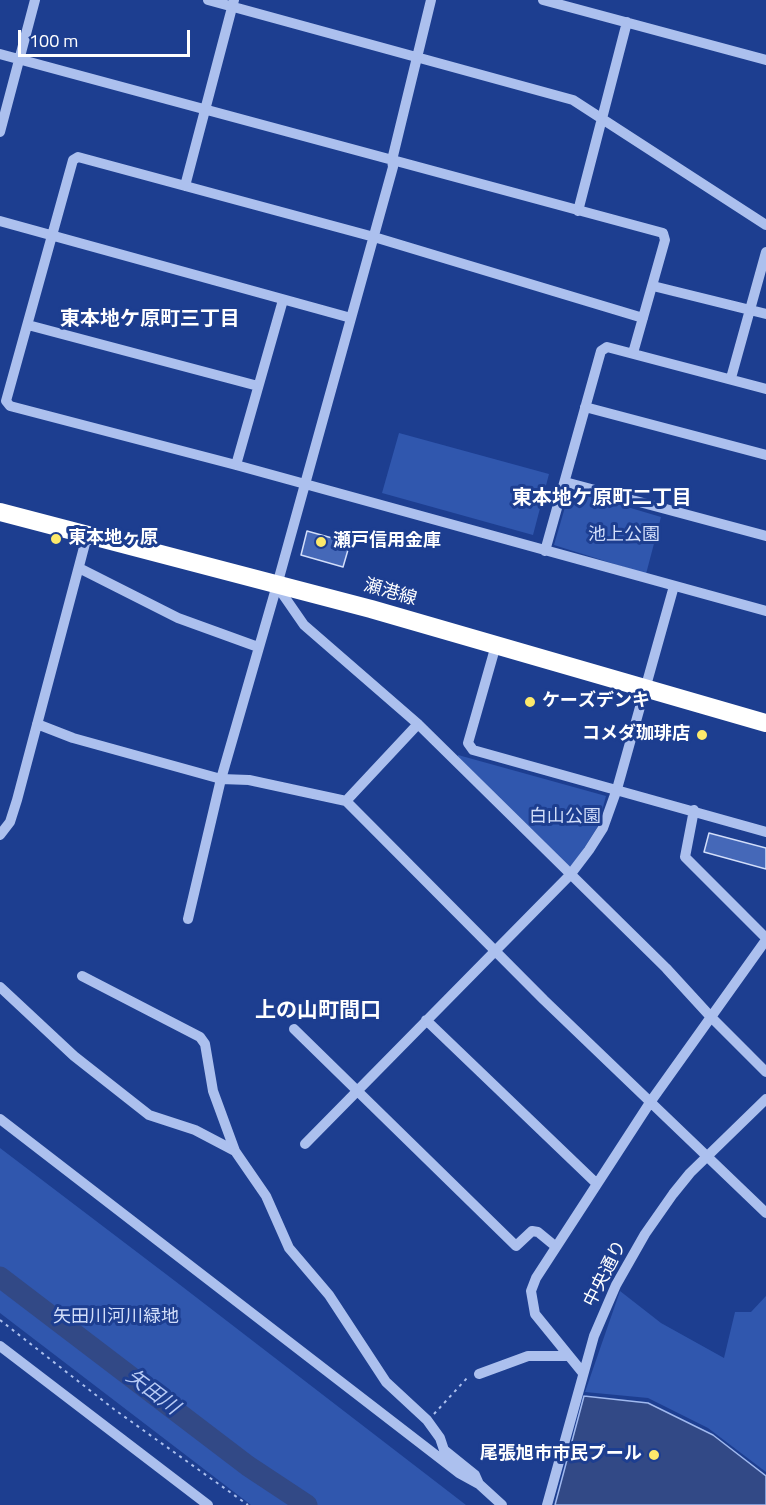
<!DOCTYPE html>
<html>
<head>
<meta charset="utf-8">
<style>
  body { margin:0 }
  #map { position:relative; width:766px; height:1505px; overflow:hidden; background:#1d3e90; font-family:"Titillium Web",sans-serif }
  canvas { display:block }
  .scale { position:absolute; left:18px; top:30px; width:172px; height:27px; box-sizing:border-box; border:3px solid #fff; border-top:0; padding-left:8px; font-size:18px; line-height:21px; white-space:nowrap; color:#fff; -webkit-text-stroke:4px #1d3e90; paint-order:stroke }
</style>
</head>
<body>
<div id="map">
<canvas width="766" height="1505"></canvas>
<div class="scale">100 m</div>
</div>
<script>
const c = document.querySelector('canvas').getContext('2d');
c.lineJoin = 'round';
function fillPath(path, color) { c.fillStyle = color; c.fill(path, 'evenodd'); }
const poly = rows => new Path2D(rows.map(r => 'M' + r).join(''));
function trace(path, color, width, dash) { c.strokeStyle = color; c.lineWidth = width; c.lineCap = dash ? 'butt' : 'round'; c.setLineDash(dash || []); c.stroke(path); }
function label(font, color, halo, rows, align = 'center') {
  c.font = font + ' "Titillium Web","Noto Sans JP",sans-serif'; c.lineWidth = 6; c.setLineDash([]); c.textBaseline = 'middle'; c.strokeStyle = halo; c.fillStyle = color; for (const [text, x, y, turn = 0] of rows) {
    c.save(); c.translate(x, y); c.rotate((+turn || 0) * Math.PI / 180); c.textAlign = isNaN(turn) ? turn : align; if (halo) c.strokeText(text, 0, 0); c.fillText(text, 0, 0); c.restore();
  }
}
fillPath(poly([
  [399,433,549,474,533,535,382,493],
  [570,490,661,517,646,574,554,545],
  [458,755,606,796,598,826,571,869,458,759],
  [0,1148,175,1281,466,1505,251,1505,0,1313],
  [620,1291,661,1323,724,1358,735,1312,751,1312,766,1296,766,1472,708,1428,648,1398,585,1392]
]), '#3057ae');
const water = poly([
  [584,1396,648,1403,713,1435,766,1476,766,1505,555,1505,584,1396]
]);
fillPath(water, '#324986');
trace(water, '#a0b9ef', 1.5);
trace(poly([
  [0,1277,248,1466,307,1505]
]), '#324986', 21);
const building = poly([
  [307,531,350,543,343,567,301,555,307,531],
  [709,833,766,848,766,869,704,852,709,833]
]);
fillPath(building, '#4568b8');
trace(building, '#d2defa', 1.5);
trace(poly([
  [0,1320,115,1410,248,1505],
  [434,1414,468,1377]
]), '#acc0ee', 2, [3, 4.5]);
trace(poly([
  [208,0,573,100,766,225],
  [543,0,766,60],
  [0,54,663,233,665,240,633,353],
  [0,132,35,0],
  [185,186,234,0],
  [578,211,627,22],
  [0,221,351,318],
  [653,286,766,314],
  [643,318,374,237,78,157,73,160,6,401,10,406,236,465,766,611],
  [28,325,258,386],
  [731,378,766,252],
  [585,407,766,455],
  [236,465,283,300],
  [565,482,766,536],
  [545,551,601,351,607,347,766,389],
  [79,568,178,618,258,647],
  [277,586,304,625,418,724,666,968,710,1016,766,1072],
  [496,645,468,743,473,750,766,832],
  [37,724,73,738,221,779,249,780,346,801,544,1000,766,1213],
  [346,801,418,724],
  [694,810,685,857,766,938],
  [0,835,10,822,17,800,87,536],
  [188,919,221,779,277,585,393,167,392,160,431,0],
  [82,976,200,1037,205,1044,213,1091,235,1151],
  [0,987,74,1056,149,1115,195,1130,235,1151,266,1196,289,1248,329,1295,386,1382,427,1420,440,1438,444,1450,475,1475,479,1484],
  [426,1020,597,1184],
  [294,1029,516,1246,532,1231,538,1232,555,1246],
  [0,1119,459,1473,479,1484,502,1505],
  [305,1144,570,875,589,850,603,828,617,789,674,586],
  [0,1346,208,1505],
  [583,1373,535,1314,531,1291,536,1278,651,1101,766,940],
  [479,1374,528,1356,568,1356],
  [547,1505,594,1336,616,1285,645,1234,673,1194,690,1173,766,1099]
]), '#acc0ee', 10);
trace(poly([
  [0,512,371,609,766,723]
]), '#fff', 18);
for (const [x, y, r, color] of [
  [56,539,6,"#fde96b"],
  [321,542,6,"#fde96b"],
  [530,702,6,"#fde96b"],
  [702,735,6,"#fde96b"],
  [654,1455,6,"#fde96b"]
]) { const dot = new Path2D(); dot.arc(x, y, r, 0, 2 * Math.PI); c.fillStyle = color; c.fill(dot); trace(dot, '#1d3e90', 2); }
label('18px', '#d2defa', '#1d3e90', [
  ["池上公園",624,536],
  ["白山公園",565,818],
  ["矢田川河川緑地",116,1318]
]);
label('bold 18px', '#fff', '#1d3e90', [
  ["東本地ヶ原",68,539],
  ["瀬戸信用金庫",333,542],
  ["ケーズデンキ",542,702],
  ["コメダ珈琲店",690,735,"right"],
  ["尾張旭市市民プール",642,1455,"right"]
], 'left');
label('18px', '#fff', '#1d3e90', [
  ["瀬港線",390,593,16],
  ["中央通り",606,1274,-63]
]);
label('bold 20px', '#fff', '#1d3e90', [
  ["東本地ケ原町三丁目",150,320],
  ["東本地ケ原町二丁目",602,499]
]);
label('italic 20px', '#b8cbf5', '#1d3e90', [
  ["矢田川",152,1393,37]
]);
label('bold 21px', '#fff', '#1d3e90', [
  ["上の山町間口",318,1012]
]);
</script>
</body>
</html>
